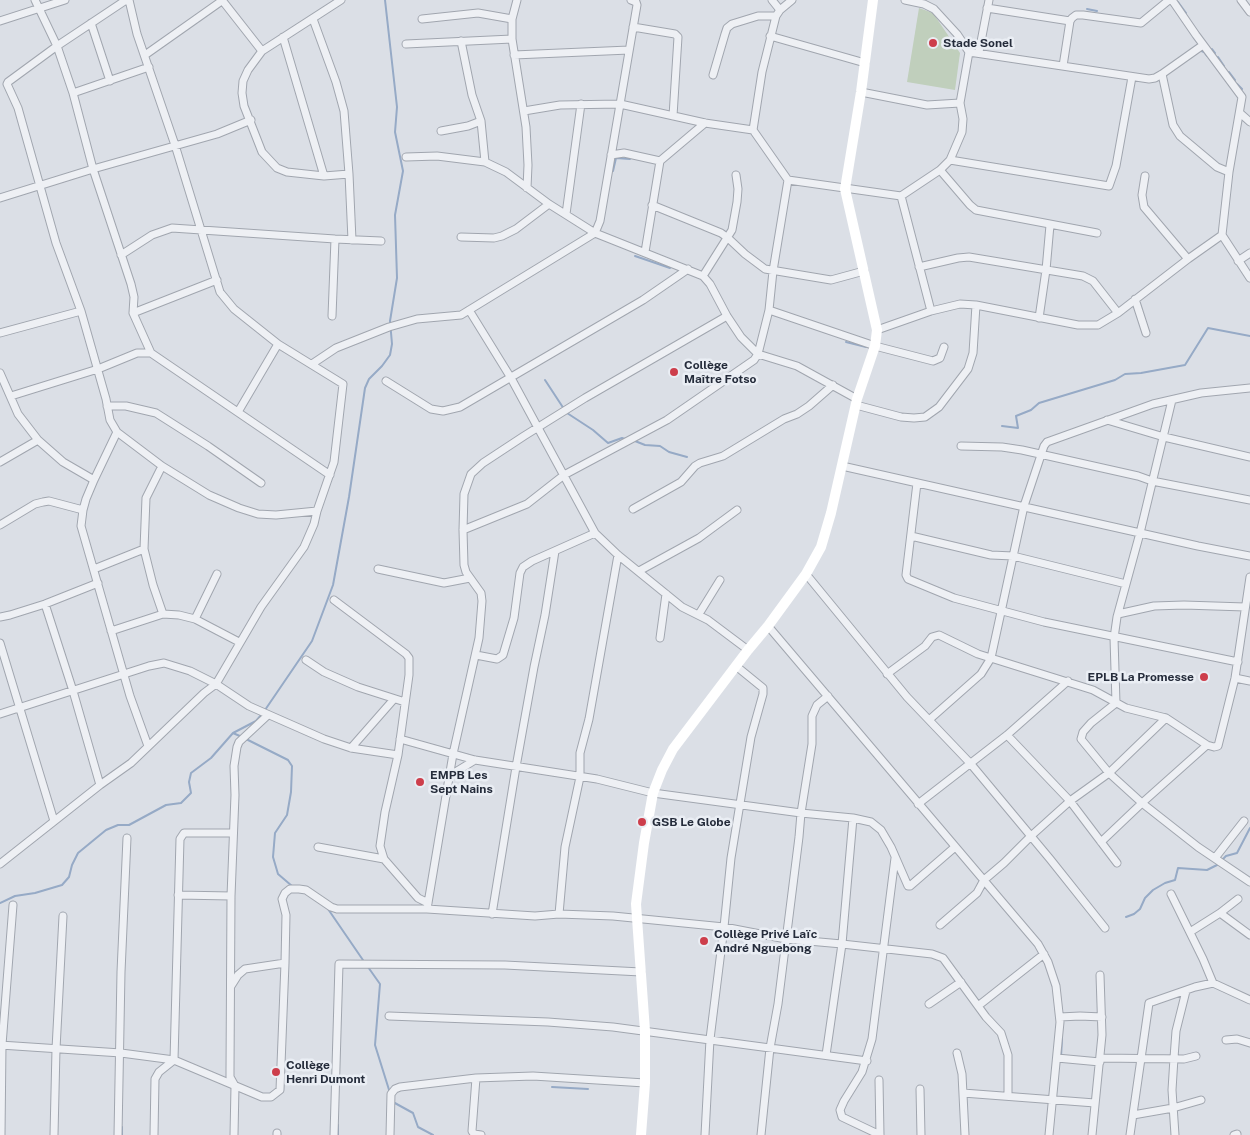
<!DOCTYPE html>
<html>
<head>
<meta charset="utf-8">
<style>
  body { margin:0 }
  canvas { display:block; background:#dbdfe6 }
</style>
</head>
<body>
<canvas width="1250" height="1135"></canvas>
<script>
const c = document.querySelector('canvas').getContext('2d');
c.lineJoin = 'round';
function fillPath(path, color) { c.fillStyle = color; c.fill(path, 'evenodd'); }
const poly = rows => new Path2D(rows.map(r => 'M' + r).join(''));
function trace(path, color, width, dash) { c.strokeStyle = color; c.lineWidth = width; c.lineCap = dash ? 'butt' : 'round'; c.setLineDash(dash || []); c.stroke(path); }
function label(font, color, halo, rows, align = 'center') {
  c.font = font + ' "Public Sans",sans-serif'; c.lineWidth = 5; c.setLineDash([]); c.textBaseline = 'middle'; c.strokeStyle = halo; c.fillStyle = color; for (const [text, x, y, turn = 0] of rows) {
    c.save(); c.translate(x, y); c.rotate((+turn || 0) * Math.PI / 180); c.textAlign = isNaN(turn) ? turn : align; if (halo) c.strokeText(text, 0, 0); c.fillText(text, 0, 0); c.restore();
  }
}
fillPath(poly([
  [919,8,933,13,960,53,955,90,907,82]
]), '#c0cfbc');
trace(poly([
  [1178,2,1186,13],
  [1087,9,1097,11],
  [1212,49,1215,53],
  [1199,50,1204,52,1207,56],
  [1218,57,1224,66],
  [1229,72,1235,80],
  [1237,84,1242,89],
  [613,171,616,158,630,159],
  [635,256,670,268],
  [846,342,866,347],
  [545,380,564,409],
  [567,413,593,430,608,443,622,438,625,439],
  [1002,426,1018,428,1016,416,1031,410,1039,403,1115,380,1125,374,1141,373,1185,365,1208,328,1250,336],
  [635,441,645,445,660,446,669,452,687,457],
  [265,710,312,641,333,585,349,497,365,388,369,379,382,366,390,355,392,344,390,321,397,278,395,215,403,171,395,132,397,107,385,0],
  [233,733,242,737],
  [246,739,288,760,292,766,291,792,287,815,275,833,273,857,278,874,292,886],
  [1222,860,1226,856,1237,853,1250,828],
  [0,903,15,896,35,893,62,885,69,877,72,865,78,853,106,830,118,825,129,825,166,805,181,803,191,793,189,782,191,773,211,758,233,733,256,721,262,714],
  [328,909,365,963],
  [1126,917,1134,914,1140,909,1145,898,1153,890,1165,883,1175,880,1178,868,1207,870,1219,864],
  [368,967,380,984,375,1045,390,1093],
  [1061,1057,1062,1039],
  [552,1087,588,1089],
  [393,1102,413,1113,418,1127,433,1135],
  [122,1135,122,1127],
  [338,1135,338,1125]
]), '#96aac6', 2);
const minor = poly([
  [35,0,57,46,73,93,93,169,131,284,134,297,133,313,151,353],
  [126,0,57,46,8,82,7,84,18,108,56,243,81,311,106,399,110,420,117,432,162,466,209,495,239,508,258,514,276,515,317,511],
  [222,0,262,51],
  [341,0,262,51,248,70,243,81,242,93,244,106,262,152,277,168,287,172,324,176,349,174],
  [517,0,512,19,512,39,526,127,528,165,527,188],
  [772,0,780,10],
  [792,0,780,10,776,16,762,72,753,130,788,180,901,196,931,311],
  [905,0,924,4,934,9,957,34,969,52],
  [1172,0,1196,35,1242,97,1229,172,1222,235,1250,278],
  [1241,0,1250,12],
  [987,8,1070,21],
  [313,19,336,82,344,111,349,174,352,240],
  [422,19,478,13,512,19],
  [0,21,65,0],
  [91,23,110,81],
  [633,27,675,34,678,37,673,116],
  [770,36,865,63],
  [283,37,324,176],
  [461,41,472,95,481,121,485,162],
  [406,44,512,39],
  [979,52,989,0],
  [145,55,223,0],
  [514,55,629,50],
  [1063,66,1070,21,1072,18,1076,15,1083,15,1141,23,1169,0],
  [1162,74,1173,125,1180,136,1217,167,1229,172],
  [713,75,725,34,727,28,732,24,758,16,776,16],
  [861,92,927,105,960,103,969,52,1149,79,1155,78,1162,74,1203,45],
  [73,93,149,67],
  [524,111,560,105,620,104,705,123,753,130],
  [1240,113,1250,122],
  [441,131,468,126,481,121],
  [611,155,624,153,660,161],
  [406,157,437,156,485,162,506,172,549,204,595,233,703,276,710,284,727,316,741,337,758,354,797,366,857,399],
  [950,160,1109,186,1116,166,1132,77],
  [940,170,970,205,976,210,1097,233],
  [1145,176,1142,195,1144,207,1188,259],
  [901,196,940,170,950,160,962,132,963,119,960,103],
  [0,198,93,169,217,134,251,120],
  [652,205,721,233,728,238,745,254,765,269,831,280,864,271],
  [566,214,581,104],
  [461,237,494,238,502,236,516,229,549,204],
  [645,252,660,161,705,123],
  [121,255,152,235,172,228,335,239,381,241],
  [1238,261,1250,253],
  [919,267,958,258,969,257,1083,276,1093,281,1118,313],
  [703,276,732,230,737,202,738,189,736,175],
  [1135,299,1146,333],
  [469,310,511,378,595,533,618,555,682,607,708,620,748,650],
  [769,310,875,346,933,361,940,358,944,347],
  [133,313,217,280],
  [332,316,335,239],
  [1039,318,1046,270,1050,225],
  [877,330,931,311,960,304,976,305,1078,325,1098,325,1118,313,1188,259,1222,235],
  [0,333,81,311],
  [312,364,336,348,389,327,417,319,461,315,595,233,600,221,637,5,636,2,631,0],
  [0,373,18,414,38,440,63,462,94,480],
  [386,381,431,409,443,411,460,407,643,300,688,269],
  [11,396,98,369,137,353,151,353,330,475],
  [1172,400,1140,533,1117,617,1114,638,1116,703,1091,723,1083,732,1081,739,1109,773,1142,803,1198,847,1250,882],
  [856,405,901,417,914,418,925,417,939,407,968,369,973,353,976,305],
  [107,406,126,406,156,413,208,446,261,483],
  [238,412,278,344],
  [1107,420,1164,437,1250,457],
  [117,432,94,480,86,499,83,510,81,526,130,696,148,746],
  [961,446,1002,447,1022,450,1138,476,1152,481,1250,500],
  [0,462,38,440],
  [162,466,146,498,144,549,153,585,163,614],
  [842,466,1198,546,1250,556],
  [917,483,906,575,908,579,954,598,1044,622,1238,662],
  [633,509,681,482,695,466,700,463,723,456,784,419,797,414,809,406,833,385],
  [0,525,35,504,43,502,49,501,83,510],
  [463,530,527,504,564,475,667,420,754,360,758,354,769,310,773,271,788,180],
  [911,536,991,555,1013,556,1126,584],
  [94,569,144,549],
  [378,569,444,583,470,578],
  [639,571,699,538,737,510],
  [806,574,907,697,970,763,1050,859,1105,928],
  [334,600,406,654,409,658,409,675,398,755,385,812,380,846,384,859,418,898,428,903],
  [45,604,73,691,100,785],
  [699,614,720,580],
  [1118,614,1154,606,1184,605,1245,607],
  [0,617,10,615,45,604,98,583],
  [195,619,217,574],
  [768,626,1038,944,1048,962,1056,986,1060,1022,1049,1135],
  [111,631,163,614,179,615,195,619,239,642],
  [660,638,666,594],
  [0,643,54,821],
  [476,655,497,659,503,655,514,618,520,573,523,567,532,561,595,533],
  [306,660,324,672,358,687,405,702],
  [887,674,925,646,932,637,939,635,978,654,1093,690,1126,708,1166,718],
  [1235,678,1250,681],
  [0,714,149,666,164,663,190,671,216,684,249,706,324,739,351,748,398,755],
  [929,720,981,674,991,658,1024,506,1044,446,1047,442,1153,404,1201,393,1250,388],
  [1007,735,1070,801,1117,863],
  [351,748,394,699],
  [449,776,475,760],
  [918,804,1007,735,1068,681],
  [853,818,871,822,881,830,891,847,908,886,910,886,955,847],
  [1101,842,1142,803,1207,745],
  [318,847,384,859],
  [1215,858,1244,821],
  [0,864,100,785,131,763,204,693,216,684,261,607,304,547,314,524,317,511,334,462,343,384,278,344,234,309,220,292,175,145,137,34,129,0],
  [1171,894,1203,959,1213,983],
  [178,895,231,896],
  [427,909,453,754,479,638,482,601,481,593,466,572,464,565,463,530,464,494,471,474,483,463,524,436,585,398,727,316],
  [1220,913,1238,899],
  [492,914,516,767,534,667,545,615,555,551],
  [559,914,565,847,580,777,580,753,589,719,618,555],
  [940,925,977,893,984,880,1004,863,1031,836,1070,801,1109,773,1166,718,1207,745,1214,747,1218,746,1235,678,1250,577],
  [1190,932,1220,913,1250,935],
  [231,986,238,975,245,969,285,963],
  [929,1004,961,982],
  [978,1006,1044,954],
  [389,1016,548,1022,613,1027,867,1061],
  [1060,1017,1080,1016,1102,1017],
  [1226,1040,1237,1039,1250,1043],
  [0,1045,121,1053,174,1060,262,1097,271,1097,280,1090,285,963,286,915,282,899,285,893,290,889,299,889,306,890,331,907,337,909,427,909,535,916,559,914,613,916,724,927,786,939,842,944,853,818,801,813,653,793,597,779,475,760,400,739],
  [957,1053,962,1074,965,1135],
  [826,1055,842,944,932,954,943,958,986,1017,1001,1033,1008,1055,1008,1096],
  [1057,1058,1100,1062],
  [1100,1058,1184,1059,1196,1056],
  [476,1078,472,1131,474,1134,481,1135],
  [879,1080,880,1135],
  [920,1089,921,1135],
  [963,1093,1095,1103],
  [1133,1115,1173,1108,1201,1100],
  [277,1133,277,1135],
  [1,1135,2,1045,13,905],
  [54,1135,56,1049,63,916],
  [118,1135,121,972,127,838],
  [154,1135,155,1079,159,1072,174,1060,180,839,184,833,233,833],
  [234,1135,235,1086,230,1077,230,1071,231,896,235,795,234,766,237,747,239,742,268,715],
  [334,1135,339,964,505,965,641,972],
  [390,1135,391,1094,395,1089,400,1087,476,1078,533,1076,645,1083],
  [705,1135,710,1039,724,927,731,858,751,737,763,694,763,688,736,666],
  [761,1135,770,1048,778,1004,799,837,801,813,812,744,812,716,817,705,828,696],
  [880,1135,842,1117,840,1110,844,1101,862,1072,872,1039,895,858],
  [1092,1135,1102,1035,1100,975],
  [1130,1135,1149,1003,1195,987,1213,983,1250,1000],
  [1175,1135,1172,1090,1174,1058,1176,1031,1186,991],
  [1234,1135,1237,1134]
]);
trace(minor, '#a1a6af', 9);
trace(minor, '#eef0f4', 7);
trace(poly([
  [641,1135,645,1083,645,1031,636,904,644,843,653,793,662,770,673,749,748,650,768,626,806,574,821,547,831,513,857,399,875,346,877,330,845,189,861,92,873,0]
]), '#fff', 10);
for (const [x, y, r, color] of [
  [933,43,5,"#cd3e4b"],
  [674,372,5,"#cd3e4b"],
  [1204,677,5,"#cd3e4b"],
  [420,782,5,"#cd3e4b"],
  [642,822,5,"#cd3e4b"],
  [704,941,5,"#cd3e4b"],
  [276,1072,5,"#cd3e4b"]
]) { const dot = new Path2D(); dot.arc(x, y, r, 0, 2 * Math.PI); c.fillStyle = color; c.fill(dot); trace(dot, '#eaeef4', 2); }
label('bold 12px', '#252c3b', '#eaeef4', [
  ["Stade Sonel",943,43],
  ["Collège",684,365],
  ["Maître Fotso",684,379],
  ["EPLB La Promesse",1194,677,"right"],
  ["EMPB Les",430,775],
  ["Sept Nains",430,789],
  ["GSB Le Globe",652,822],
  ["Collège Privé Laïc",714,934],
  ["André Nguebong",714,948],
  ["Collège",286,1065],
  ["Henri Dumont",286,1079]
], 'left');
</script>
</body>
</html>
